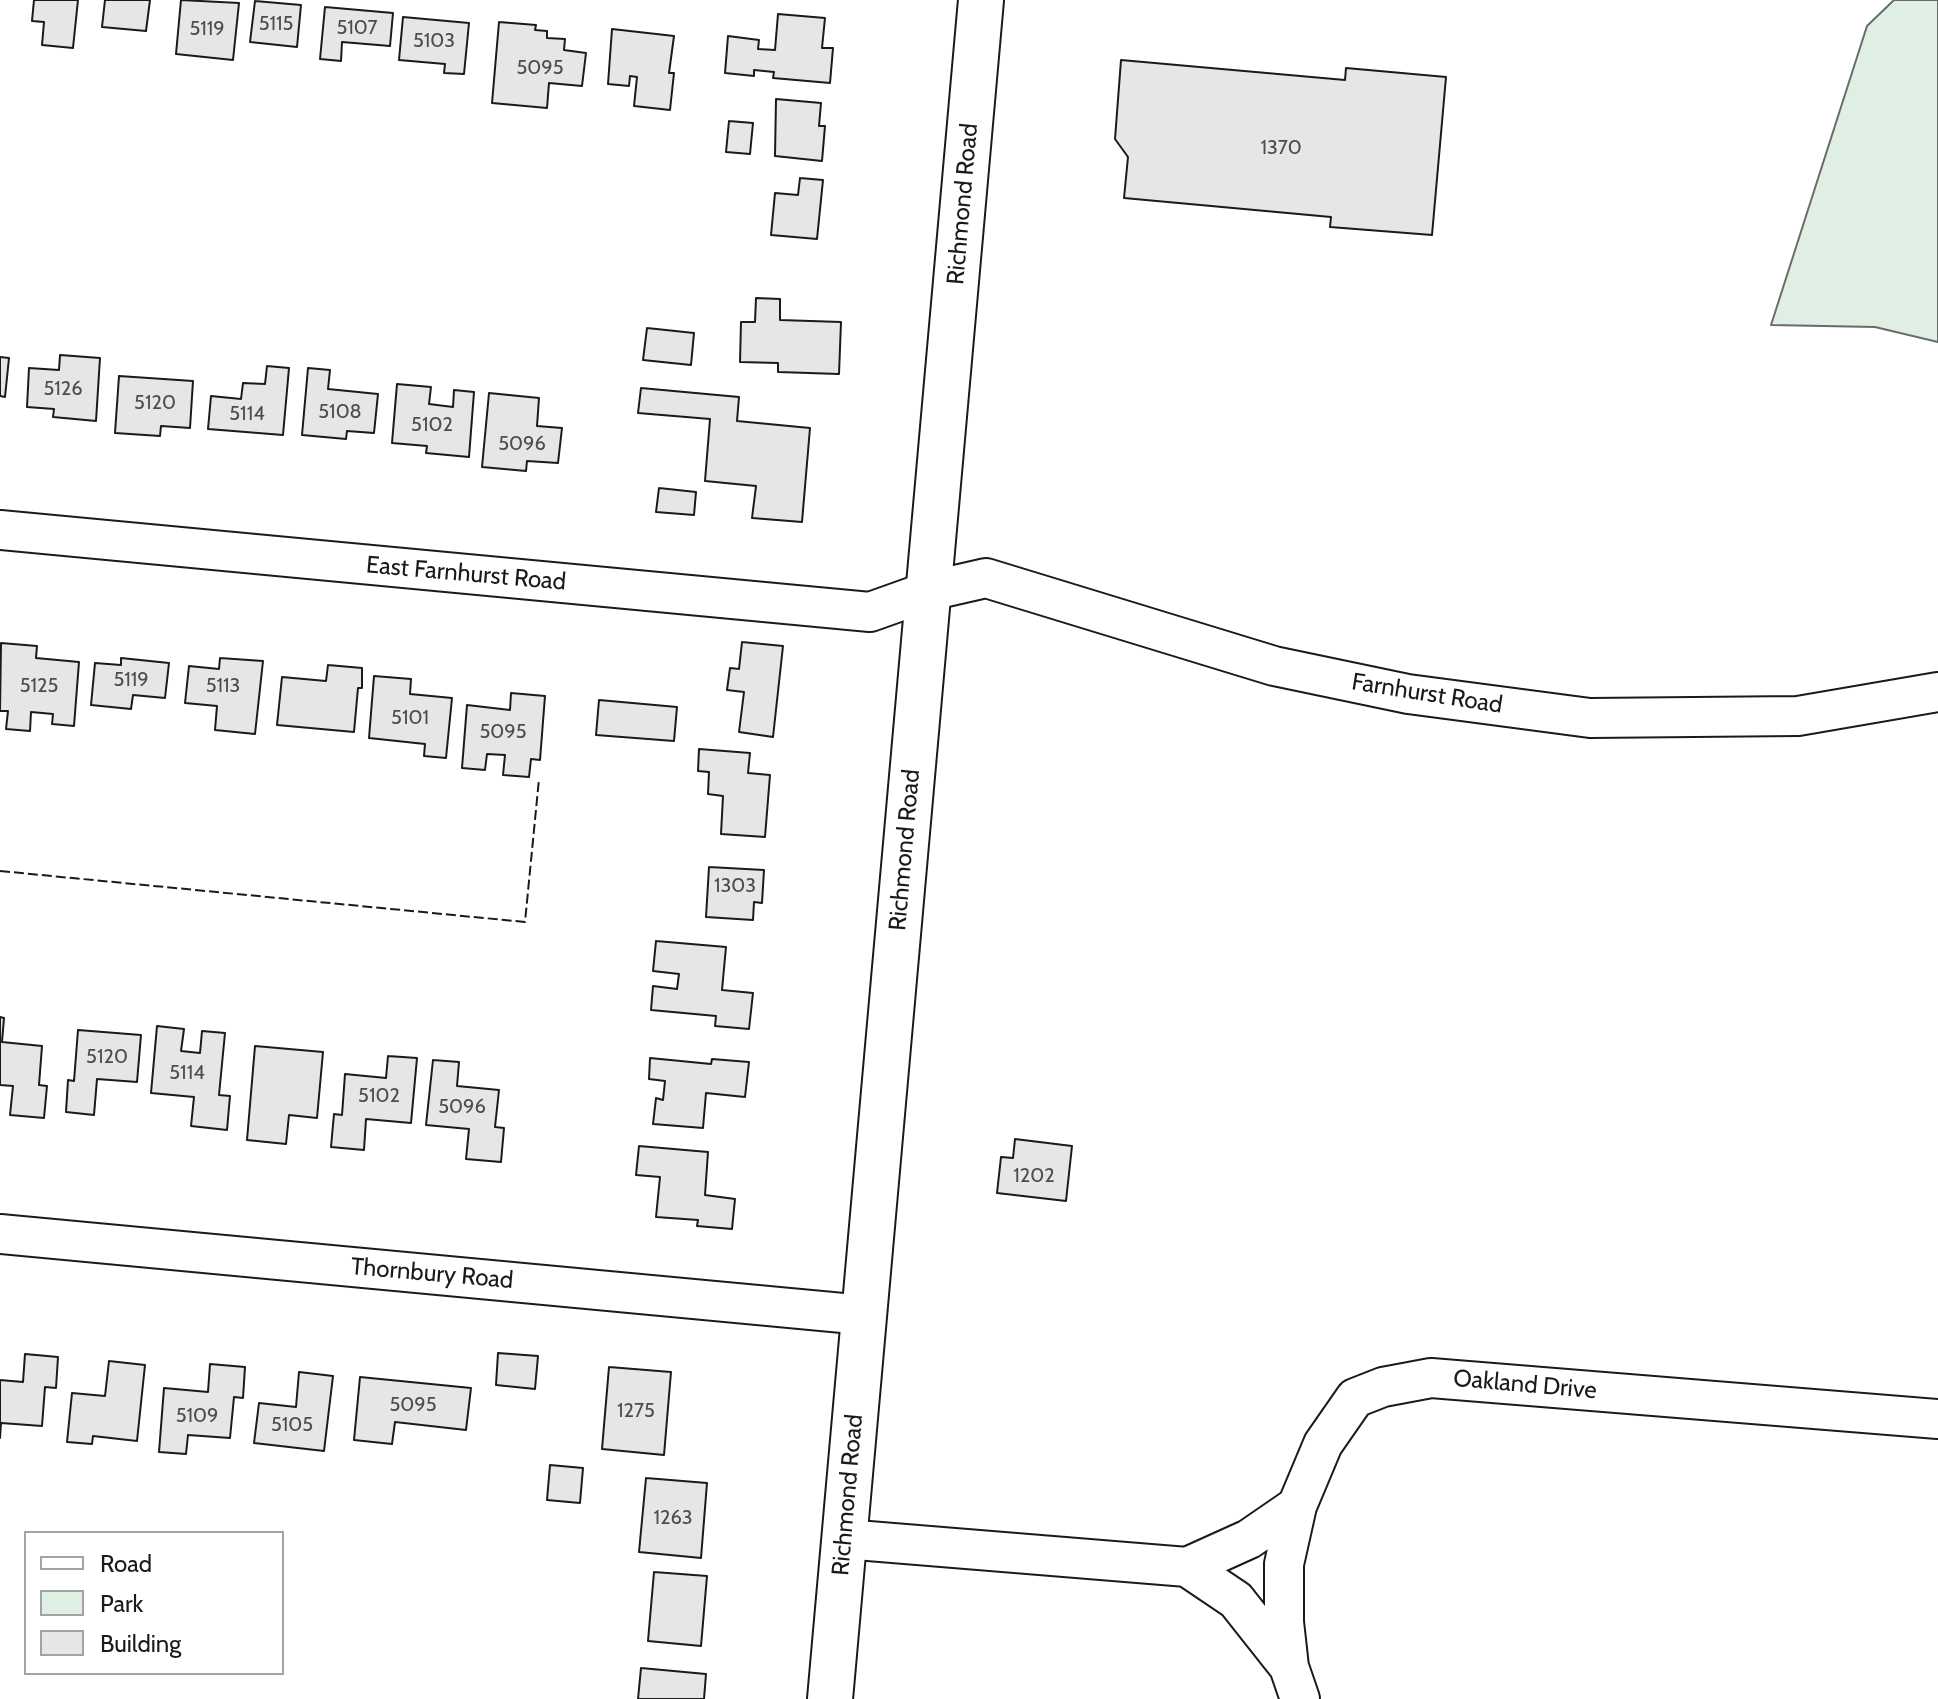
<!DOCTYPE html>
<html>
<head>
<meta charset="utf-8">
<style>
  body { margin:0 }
  #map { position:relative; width:1938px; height:1699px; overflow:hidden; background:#fff; font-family:Cabin,sans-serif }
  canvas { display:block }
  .legend { position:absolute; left:24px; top:1531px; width:260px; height:144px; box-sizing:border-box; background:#fff; border:2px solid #a3a3a3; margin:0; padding:10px 14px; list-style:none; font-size:24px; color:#1a1a1a }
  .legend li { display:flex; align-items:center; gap:16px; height:40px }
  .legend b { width:40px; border:2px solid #a3a3a3 }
</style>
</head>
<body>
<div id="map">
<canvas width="1938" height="1699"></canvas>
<ul class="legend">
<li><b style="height:10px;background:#fff"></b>Road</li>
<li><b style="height:22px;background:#e0efe3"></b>Park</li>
<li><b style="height:22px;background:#e6e6e6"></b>Building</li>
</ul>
</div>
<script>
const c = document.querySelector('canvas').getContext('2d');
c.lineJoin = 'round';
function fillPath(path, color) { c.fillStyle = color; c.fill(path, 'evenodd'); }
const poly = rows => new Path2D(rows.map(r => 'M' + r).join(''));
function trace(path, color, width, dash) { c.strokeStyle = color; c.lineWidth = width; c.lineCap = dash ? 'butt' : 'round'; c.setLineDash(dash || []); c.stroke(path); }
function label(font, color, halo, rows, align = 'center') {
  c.font = font + ' Cabin,sans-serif'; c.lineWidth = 6; c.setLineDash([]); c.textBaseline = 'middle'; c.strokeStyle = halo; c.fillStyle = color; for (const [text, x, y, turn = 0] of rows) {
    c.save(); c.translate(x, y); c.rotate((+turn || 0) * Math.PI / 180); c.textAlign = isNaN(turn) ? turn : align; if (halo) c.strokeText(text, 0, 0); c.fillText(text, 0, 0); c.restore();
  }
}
const green = poly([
  [1894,0,1938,0,1938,342,1875,327,1771,325,1867,26,1894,0]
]);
fillPath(green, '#e0efe3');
trace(green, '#6a6a6a', 2);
const building = poly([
  [34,0,78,0,73,48,42,45,44,22,32,21,34,0],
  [105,0,150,0,146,31,102,27,105,0],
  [181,0,239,3,233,60,176,54,181,0],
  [255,1,301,5,297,47,250,42,255,1],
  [325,7,393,13,390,46,342,42,341,61,320,59,325,7],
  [778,14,825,18,822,48,833,48,830,83,773,78,774,72,754,70,754,76,725,73,728,36,759,40,758,49,775,50,778,14],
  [403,17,469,23,464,74,444,73,445,64,399,60,403,17],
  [499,22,536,25,535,30,547,31,547,38,565,39,564,50,586,53,582,86,549,83,547,108,492,103,499,22],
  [612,29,674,36,669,73,674,73,670,110,634,106,637,77,630,76,629,86,608,84,612,29],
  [1121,60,1345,80,1346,68,1446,77,1432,235,1330,227,1331,217,1124,198,1128,157,1115,139,1121,60],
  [776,99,821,103,819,126,825,126,822,161,775,156,776,99],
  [729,121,753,123,750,154,726,152,729,121],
  [800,178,823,180,817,239,771,235,775,193,798,195,800,178],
  [756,298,780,299,780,320,841,322,839,374,778,372,778,363,740,362,741,322,755,322,756,298],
  [647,328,694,333,691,365,643,360,647,328],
  [60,355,100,358,96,421,53,417,54,409,27,407,29,368,59,370,60,355],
  [0,357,9,358,5,397,0,396,0,357],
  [267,366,289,368,283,435,208,429,211,396,241,399,243,383,265,384,267,366],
  [308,368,330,370,328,389,378,394,374,433,347,431,346,439,302,435,308,368],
  [119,376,193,381,190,428,161,426,160,436,115,433,119,376],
  [397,384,431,387,429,404,453,407,454,390,474,392,469,457,426,453,427,446,392,443,397,384],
  [641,388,739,397,737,421,810,428,802,522,752,518,756,486,705,481,710,419,638,413,641,388],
  [489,393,539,398,537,426,562,428,558,463,527,461,526,471,482,467,489,393],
  [659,488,696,492,694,515,656,512,659,488],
  [742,642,783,646,773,737,739,732,744,692,727,690,730,668,739,669,742,642],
  [1,643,37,646,36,658,79,662,74,726,52,724,53,714,31,712,30,731,6,729,8,711,0,711,1,643],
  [121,658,169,663,165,698,133,695,131,709,91,705,95,663,121,665,121,658],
  [220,658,263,661,255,734,215,730,217,706,185,703,189,666,219,669,220,658],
  [328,665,362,668,362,688,358,688,354,732,277,725,282,677,326,681,328,665],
  [374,676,411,679,410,694,452,698,446,758,424,756,425,744,369,738,374,676],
  [511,693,545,696,540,760,531,759,529,777,503,775,505,755,487,754,485,770,462,768,467,705,510,710,511,693],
  [599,700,677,707,674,741,596,735,599,700],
  [699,749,750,753,748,773,770,775,765,837,721,834,723,796,708,794,709,772,698,771,699,749],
  [709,867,764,870,762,903,754,902,753,920,706,917,709,867],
  [656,941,726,947,722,990,753,993,749,1029,715,1026,716,1016,651,1010,653,986,677,989,679,974,653,971,656,941],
  [0,1017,4,1018,2,1042,42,1046,39,1085,47,1086,44,1118,10,1115,13,1086,0,1085,0,1017],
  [157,1026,184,1029,181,1051,200,1053,202,1031,225,1033,219,1095,230,1096,227,1130,191,1126,194,1097,151,1093,157,1026],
  [78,1030,141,1035,137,1082,97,1079,94,1115,66,1112,68,1080,74,1081,78,1030],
  [255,1046,323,1052,317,1118,289,1115,286,1144,247,1140,255,1046],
  [388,1056,417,1058,411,1123,366,1119,364,1150,331,1147,334,1114,342,1115,345,1074,386,1078,388,1056],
  [650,1058,711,1064,712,1059,749,1062,745,1097,706,1093,703,1128,653,1124,656,1098,663,1100,665,1081,649,1079,650,1058],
  [433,1060,459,1062,457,1086,499,1090,495,1127,504,1128,501,1162,466,1159,469,1129,426,1125,433,1060],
  [1015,1139,1072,1146,1066,1201,997,1193,1001,1157,1013,1158,1015,1139],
  [639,1146,708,1152,705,1195,735,1199,732,1229,697,1226,698,1220,656,1217,660,1177,636,1175,639,1146],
  [498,1353,538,1356,535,1389,496,1385,498,1353],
  [25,1354,58,1357,56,1388,45,1387,42,1426,1,1423,0,1438,0,1380,23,1382,25,1354],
  [109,1361,145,1365,137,1441,93,1436,92,1444,67,1442,72,1393,105,1396,109,1361],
  [210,1364,245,1367,243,1398,234,1397,230,1438,188,1435,186,1454,159,1452,164,1388,208,1392,210,1364],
  [609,1367,671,1372,664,1455,602,1449,609,1367],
  [299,1372,333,1376,324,1451,254,1443,259,1403,296,1407,299,1372],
  [360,1377,471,1388,466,1430,395,1422,392,1444,354,1440,360,1377],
  [550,1465,583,1468,580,1503,547,1500,550,1465],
  [646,1478,707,1483,701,1558,639,1552,646,1478],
  [654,1572,707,1576,701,1646,648,1641,654,1572],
  [641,1668,706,1674,704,1699,638,1699,641,1668]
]);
fillPath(building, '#e6e6e6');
trace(building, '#1a1a1a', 2);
const minor = poly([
  [0,530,870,612,929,591,986,578,1274,666,1408,694,1590,718,1798,716,1938,692],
  [0,1234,864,1315],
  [844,1539,1187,1567,1249,1539,1297,1506],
  [1187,1567,1236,1600,1289,1667],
  [1300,1699,1289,1667,1284,1622,1284,1564,1297,1506,1323,1444,1355,1398,1383,1387,1431,1378,1938,1419]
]);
const major = poly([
  [830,1699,981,0]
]);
trace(minor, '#1a1a1a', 42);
trace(major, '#1a1a1a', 48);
trace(minor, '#fff', 38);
trace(major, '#fff', 44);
trace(poly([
  [0,871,525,922,539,779]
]), '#1a1a1a', 2, [10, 4]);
label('20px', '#4d4d4d', null, [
  ["5115",276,24],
  ["5107",357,28],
  ["5119",207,29],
  ["5103",434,41],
  ["5095",540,68],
  ["1370",1281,148],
  ["5126",63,389],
  ["5120",155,403],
  ["5108",340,412],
  ["5114",247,414],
  ["5102",432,425],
  ["5096",522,444],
  ["5119",131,680],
  ["5125",39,686],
  ["5113",223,686],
  ["5101",410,718],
  ["5095",503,732],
  ["1303",735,886],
  ["5120",107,1057],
  ["5114",187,1073],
  ["5102",379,1096],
  ["5096",462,1107],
  ["1202",1034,1176],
  ["5095",413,1405],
  ["1275",636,1411],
  ["5109",197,1416],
  ["5105",292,1425],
  ["1263",673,1518]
]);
label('24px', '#1a1a1a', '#fff', [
  ["Richmond Road",963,204,-85],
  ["East Farnhurst Road",466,574,5],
  ["Farnhurst Road",1427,694,9],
  ["Richmond Road",905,850,-85],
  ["Thornbury Road",432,1274,5],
  ["Oakland Drive",1525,1385,5],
  ["Richmond Road",848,1495,-85]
]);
</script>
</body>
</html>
